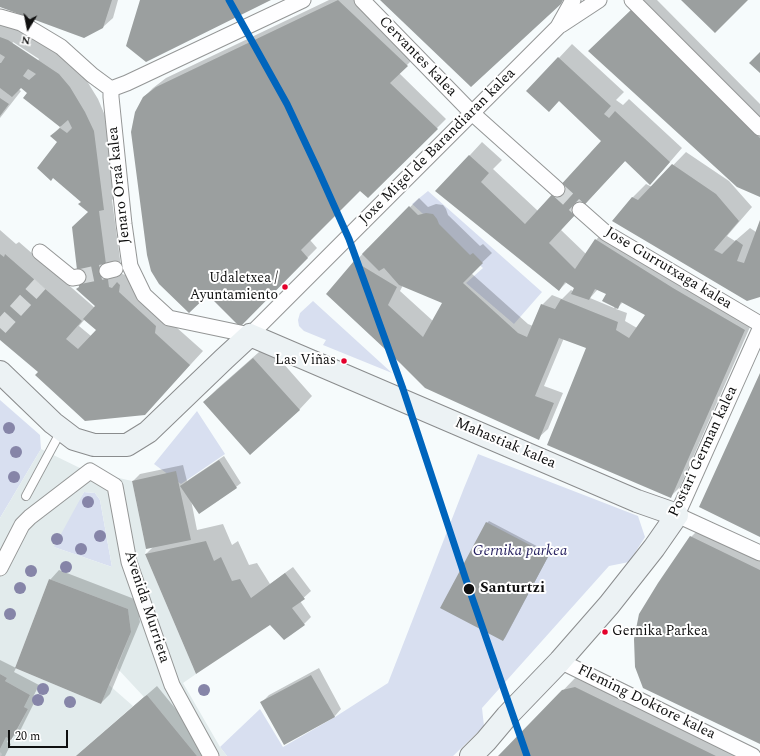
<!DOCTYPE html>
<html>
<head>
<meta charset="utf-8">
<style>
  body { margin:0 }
  #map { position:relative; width:760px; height:756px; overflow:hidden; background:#f6fbfc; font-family:Spectral,serif }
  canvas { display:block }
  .north { position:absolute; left:8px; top:8px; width:40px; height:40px; -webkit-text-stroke:3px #fff; paint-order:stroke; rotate:190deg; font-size:11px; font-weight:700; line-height:16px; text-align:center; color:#101010 }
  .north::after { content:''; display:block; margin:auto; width:14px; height:18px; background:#101010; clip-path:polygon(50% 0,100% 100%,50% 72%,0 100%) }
  .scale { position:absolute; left:8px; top:730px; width:60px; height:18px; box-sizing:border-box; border:2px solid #101010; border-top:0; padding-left:5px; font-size:12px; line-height:14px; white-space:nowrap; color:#101010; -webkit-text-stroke:3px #fff; paint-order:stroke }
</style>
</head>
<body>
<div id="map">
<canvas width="760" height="756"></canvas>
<div class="north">N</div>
<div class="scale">20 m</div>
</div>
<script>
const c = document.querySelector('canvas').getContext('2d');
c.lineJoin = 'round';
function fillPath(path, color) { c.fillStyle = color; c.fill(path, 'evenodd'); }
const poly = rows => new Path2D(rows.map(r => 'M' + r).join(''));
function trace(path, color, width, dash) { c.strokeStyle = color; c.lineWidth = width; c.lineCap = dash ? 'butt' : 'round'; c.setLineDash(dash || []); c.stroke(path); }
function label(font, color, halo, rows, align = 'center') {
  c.font = font + ' Spectral,serif'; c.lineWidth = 4; c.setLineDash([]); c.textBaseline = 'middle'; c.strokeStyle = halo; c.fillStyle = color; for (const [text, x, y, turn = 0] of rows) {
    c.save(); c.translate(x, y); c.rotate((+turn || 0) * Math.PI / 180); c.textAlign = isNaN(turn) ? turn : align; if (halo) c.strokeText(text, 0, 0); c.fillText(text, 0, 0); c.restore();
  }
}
fillPath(poly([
  [428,191,542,292,514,324,466,283,483,268,412,204],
  [313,301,392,373,323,345,326,340,304,331,299,326,298,320,300,313],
  [0,400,40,435,41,449,0,518],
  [197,411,225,454,181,484,154,464],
  [478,454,638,516,645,537,629,562,609,566,482,708,484,726,453,756,227,756,220,747,260,709,283,747,335,717,388,683,464,488],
  [84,492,95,493,100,500,112,567,51,546]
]), '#d8dff0');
fillPath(poly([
  [41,449,84,470,132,481,146,549,145,554,196,674,183,683,220,747,227,756,197,756,147,695,144,697,117,668,131,632,128,609,49,579,15,668,101,704,109,685,133,706,76,756,1,756,2,754,0,752,0,749,6,737,12,740,28,709,24,707,30,695,5,681,7,678,0,674,0,518],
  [84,492,95,493,100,500,112,567,54,547]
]), '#e2ebec');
fillPath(poly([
  [0,0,118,0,113,18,103,27,0,6],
  [329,0,357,0,416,56,399,73,446,119,368,197,360,190,310,240,317,248,240,326,143,98,153,88,166,78],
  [642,0,657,0,760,104,760,196],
  [0,19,72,61,83,74,90,86,98,99,106,118,117,196,112,200,122,274,126,275,131,270,167,319,203,351,158,400,39,372,0,339,0,230,16,244,19,242,95,308,96,306,80,287,89,212,82,201,58,142,52,136,61,126,25,98,29,92,21,87,18,89,21,91,0,118],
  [13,42,39,59,38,61,12,44],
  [85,319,97,330,91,336,79,326],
  [572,44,624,92,616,100,623,105,629,99,682,148,663,170,650,183,626,160,561,230,586,254,596,240,605,230,753,320,680,487,670,497,588,347,564,338,544,386,563,393,548,429,538,438,426,387,355,262,368,248,369,249,419,198,428,207,436,204,443,205,446,209,448,215,480,246,483,244,492,253,471,273,528,324,533,326,542,305,552,295,562,299,571,290,573,291,576,288,567,282,559,290,437,191,482,142,502,160,493,169,538,211,603,141,559,100,528,91],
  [403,285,443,302,433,321,400,291],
  [598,289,608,294,615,306,614,308,590,298],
  [623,302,646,315,637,328,625,321,627,313,616,309],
  [686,152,729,181,752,207,727,236,735,241,750,228,756,232,760,222,760,296,614,220,633,197,646,184,652,187],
  [267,345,312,396,299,410,204,402,217,389],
  [224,456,241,483,236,487,191,500,197,530,223,524,232,545,238,541,249,565,257,563,270,584,293,567,311,591,300,601,311,617,304,624,270,624,146,554,154,546,133,481,140,474,183,465,187,481],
  [489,521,550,553,505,638,503,640,487,523],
  [704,524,760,551,760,743,691,537],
  [59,570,137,600,140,622,110,694,101,703,50,580],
  [0,660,16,668,14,672,39,685,33,697,36,699,21,729,11,739,9,738,7,742,11,744,5,756,0,756],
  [319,668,341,709,334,717,262,702,269,695],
  [576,677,755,756,500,756],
  [157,686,214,756,76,756]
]), '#0003');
fillPath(poly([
  [0,0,112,0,103,28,84,38,0,7],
  [140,0,271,0,146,62,126,46],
  [338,0,408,66,390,83,438,129,368,198,360,191,301,250,308,258,240,327,208,295,189,313,159,284,151,271,147,255,131,132,135,112,143,97,156,87],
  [380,0,563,0,561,4,471,87],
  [681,0,748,0,715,33],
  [632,9,760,138,760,197,737,187,588,51],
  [0,37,8,40,59,74,70,87,85,112,94,131,104,210,99,211,109,287,112,288,117,282,120,285,119,292,156,326,155,333,190,365,145,415,85,421,35,375,38,372,0,340,0,254,4,257,5,254,82,321,66,339,78,349,96,330,83,319,95,306,76,289,79,287,72,227,88,212,78,204,81,202,53,178,51,181,37,168,57,142,50,136,60,128,67,133,72,128,68,120,60,127,23,98,27,93,21,88,12,97,0,88,0,63,1,63,5,57,0,54],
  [28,69,36,74,29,80,23,76],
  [760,52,760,73,749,63],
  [558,57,611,106,604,114,609,118,615,111,670,162,650,185,625,161,549,243,575,269,595,239,673,288,745,330,671,498,547,445,586,348,559,338,535,396,554,403,539,440,425,388,400,363,326,294,354,261,397,287,388,305,423,337,442,303,399,285,384,268,379,271,362,254,409,206,418,215,426,213,433,214,437,219,439,224,470,255,473,253,483,263,463,283,518,333,527,337,541,304,555,309,561,299,618,322,616,330,629,338,645,315,621,302,618,309,602,301,606,294,595,289,589,300,571,294,574,288,565,282,559,291,435,191,469,155,489,173,481,182,525,224,601,141,559,101,549,112,526,91],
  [0,98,9,104,0,116],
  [672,164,716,194,739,221,714,250,722,254,736,240,743,245,737,261,744,263,760,220,760,297,747,301,612,221,632,197,638,200],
  [253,358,300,410,250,455,203,402],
  [760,373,760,537,699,507],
  [219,460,237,488,199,514,180,486],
  [176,471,191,540,146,549,132,481],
  [486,522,549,555,503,641,440,608],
  [690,536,760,570,760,744,643,688,635,667,634,639,639,614,658,583],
  [206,541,214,561,221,557,232,581,240,579,251,598,285,573,305,599,292,608,305,625,284,640,270,625,196,674,145,554],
  [49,579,128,609,131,632,101,704,15,668],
  [0,674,7,678,5,681,30,695,24,707,28,709,11,740,6,737,0,749],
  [311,675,335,717,284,745,260,702],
  [575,687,716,756,498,756,562,690],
  [147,695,197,756,76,756,144,697]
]), '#9b9f9f');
trace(poly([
  [557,189,580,210],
  [78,277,107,271],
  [0,328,40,284]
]), '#d4d8d9', 15, [15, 8]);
const lane = poly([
  [26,496,61,431]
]);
const street = poly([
  [362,0,472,113,557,189],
  [632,0,760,128],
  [0,17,21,23,61,47,92,75,111,89,111,97,124,224,130,266,144,295,169,318,250,335,558,27,573,0],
  [561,25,599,0],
  [111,89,127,83,303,0],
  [580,210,606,233,760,324],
  [40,252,72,278,78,277],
  [107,271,115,269],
  [760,329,677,515,760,553],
  [0,568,22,525,30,517,90,471,115,486,129,562,172,685,211,756],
  [560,661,753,756]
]);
const secondary = poly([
  [0,372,53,423,74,439,94,445,127,445,148,432,224,359,250,335,637,501,677,515,654,548,609,605,560,661,507,716,486,741,471,756]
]);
trace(lane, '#949696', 10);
trace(street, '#949696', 17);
trace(secondary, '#8a8c8d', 24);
trace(lane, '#fefeff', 8);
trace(street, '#fefeff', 15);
trace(secondary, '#ecf2f4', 22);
trace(poly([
  [229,0,287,104,319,172,349,239,403,389,466,580,527,756]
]), '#0065bd', 7);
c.fillStyle = '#8685a8';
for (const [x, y] of [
  [9,428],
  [16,452],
  [14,477],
  [88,502],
  [100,536],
  [57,539],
  [81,549],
  [66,567],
  [31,571],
  [20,588],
  [10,614],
  [43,689],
  [204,690],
  [38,700],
  [70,702]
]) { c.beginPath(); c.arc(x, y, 6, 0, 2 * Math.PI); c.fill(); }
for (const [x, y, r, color] of [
  [285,287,3.5,"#e4002b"],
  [344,361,3.5,"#e4002b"],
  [469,589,6,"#101010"],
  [605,632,3.5,"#e4002b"]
]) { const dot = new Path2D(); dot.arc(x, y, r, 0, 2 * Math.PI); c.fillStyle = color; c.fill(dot); trace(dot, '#fff', 1.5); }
label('14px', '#101010', '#fff', [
  ["Udaletxea /",278,279],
  ["Ayuntamiento",278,296],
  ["Las Viñas",336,361],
  ["Gernika Parkea",612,632,"left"]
], 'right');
label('15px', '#101010', '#fff', [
  ["Cervantes kalea",417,57,46],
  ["Joxe Migel de Barandiaran kalea",438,147,-45],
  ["Jenaro Oraá kalea",120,185,-96],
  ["Jose Gurrutxaga kalea",668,269,31],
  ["Mahastiak kalea",505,444,23],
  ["Postari German kalea",704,452,-65],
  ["Avenida Murrieta",146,607,72],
  ["Fleming Doktore kalea",646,703,26]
]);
label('italic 15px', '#2a2563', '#fff', [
  ["Gernika parkea",520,552]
]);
label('bold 15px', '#101010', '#fff', [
  ["Santurtzi",480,589]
], 'left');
</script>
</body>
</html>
